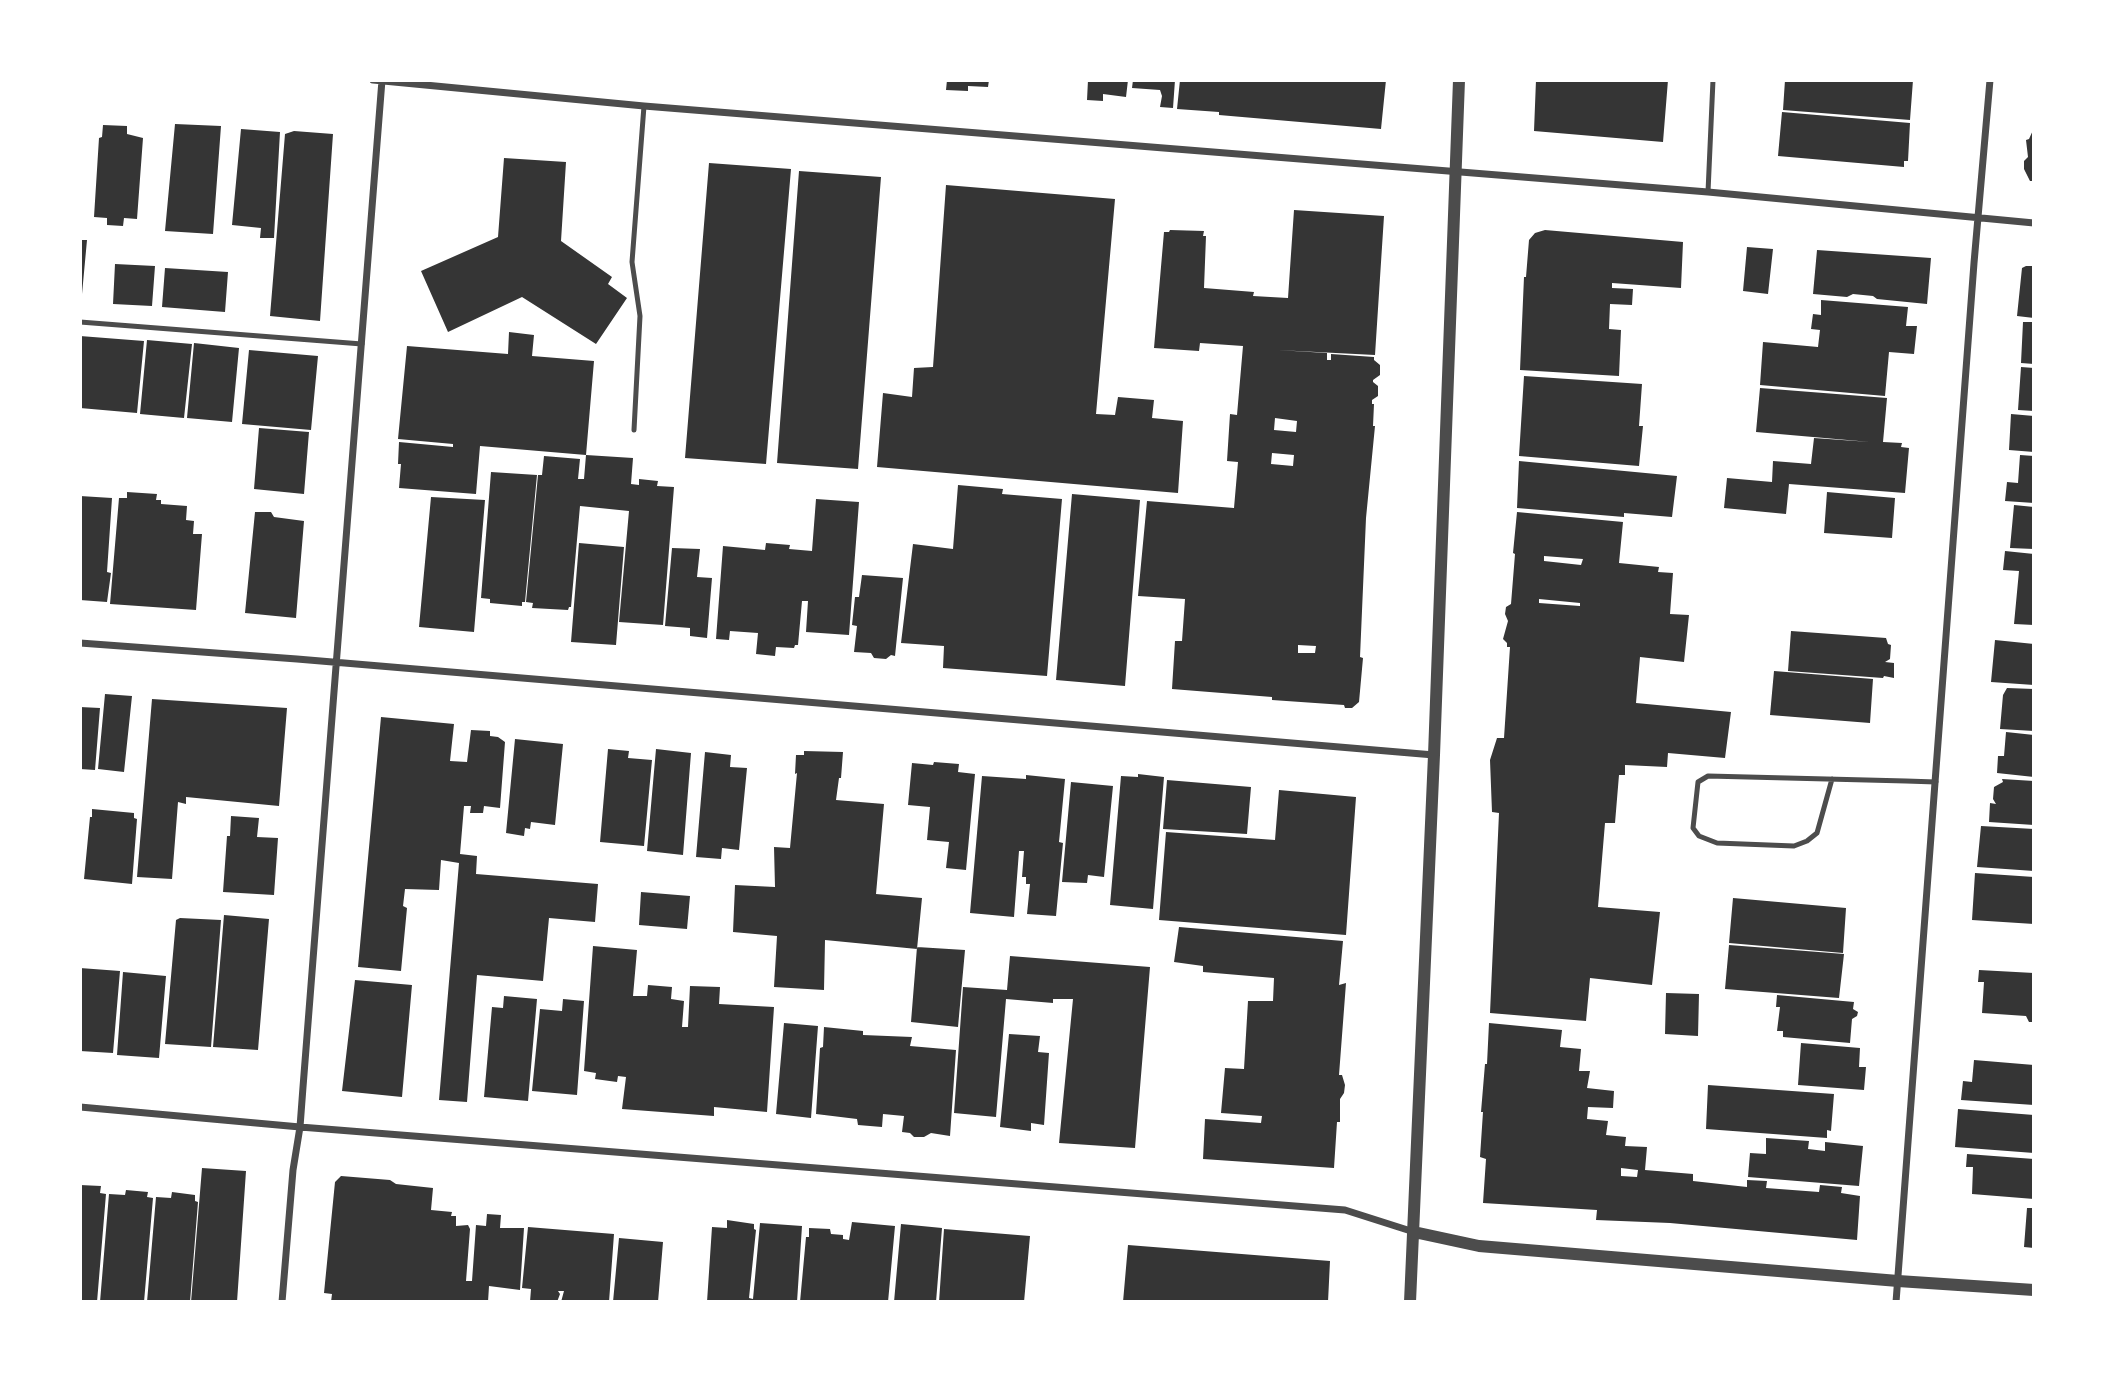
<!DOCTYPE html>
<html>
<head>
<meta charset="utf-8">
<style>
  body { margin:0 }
  #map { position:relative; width:2114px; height:1382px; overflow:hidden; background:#fff; font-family:"Public Sans",sans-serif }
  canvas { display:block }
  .frame { position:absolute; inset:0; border:82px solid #fff; pointer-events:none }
</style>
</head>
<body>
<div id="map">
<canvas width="2114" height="1382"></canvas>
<div class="frame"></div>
</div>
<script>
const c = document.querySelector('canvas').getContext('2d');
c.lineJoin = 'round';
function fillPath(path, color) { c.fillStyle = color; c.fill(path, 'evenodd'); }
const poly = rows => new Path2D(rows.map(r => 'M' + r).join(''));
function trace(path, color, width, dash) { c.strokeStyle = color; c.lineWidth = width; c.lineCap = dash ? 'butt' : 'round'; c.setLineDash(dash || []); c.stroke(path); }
fillPath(poly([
  [947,80,989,80,988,87,968,86,968,91,946,90],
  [1088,80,1128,80,1126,97,1103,94,1103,101,1087,100],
  [1133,80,1175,80,1173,108,1160,107,1162,96,1160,90,1132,88],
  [1180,80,1386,80,1381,129,1219,115,1219,112,1177,109],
  [1536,80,1668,80,1663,142,1534,131],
  [1785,80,1913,80,1910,120,1783,110],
  [1782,112,1910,123,1908,161,1904,161,1904,167,1778,156],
  [175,124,221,126,213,234,165,231],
  [103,125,127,126,127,134,143,138,137,219,124,218,123,226,107,225,107,218,94,217,99,138,102,137],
  [2034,128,2034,181,2030,181,2024,169,2024,161,2028,157,2026,140,2029,139],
  [241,129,280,132,274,238,260,238,261,228,232,225],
  [294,131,333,134,320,321,270,316,285,134],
  [504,158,566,162,561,241,612,277,608,284,627,298,596,344,522,297,448,332,421,271,498,237],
  [709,163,791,169,766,464,685,458],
  [799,171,881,177,858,469,777,463],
  [946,185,1115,199,1096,414,1115,415,1118,397,1154,400,1152,418,1183,421,1178,493,877,467,883,393,912,397,914,368,933,367],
  [1294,210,1384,216,1375,355,1277,350,1327,353,1327,360,1331,360,1331,354,1374,357,1374,360,1380,365,1380,375,1373,380,1373,382,1378,386,1378,396,1372,400,1372,404,1374,404,1373,426,1375,426,1366,518,1360,657,1363,658,1359,702,1352,708,1345,708,1344,705,1272,700,1272,697,1172,689,1175,641,1182,641,1185,599,1138,596,1147,501,1234,508,1238,462,1227,461,1230,414,1237,415,1243,346,1200,343,1199,351,1154,348,1164,232,1169,232,1170,230,1204,231,1203,236,1206,236,1204,288,1254,292,1253,296,1288,298],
  [1275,418,1297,421,1296,432,1274,430],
  [1272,453,1294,455,1293,466,1271,464],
  [1298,645,1316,646,1315,653,1298,653],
  [1545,230,1683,242,1681,288,1612,283,1612,288,1633,289,1632,305,1610,304,1609,329,1621,330,1619,376,1520,370,1524,277,1526,277,1529,240,1535,233],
  [80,240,87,240,82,294,80,293],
  [1747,247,1773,249,1768,294,1743,291],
  [1817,250,1931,258,1927,304,1877,299,1873,296,1853,294,1847,297,1813,294],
  [115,264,155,266,152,306,113,304],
  [2026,266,2034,266,2034,318,2017,316,2022,268],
  [165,268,228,272,225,312,162,307],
  [1821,300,1908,307,1906,326,1917,326,1914,354,1889,352,1885,396,1760,385,1763,342,1818,347,1820,330,1811,329,1813,314,1821,315],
  [2023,322,2034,322,2034,364,2021,363],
  [509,332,534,335,532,356,594,361,586,455,480,446,476,494,399,488,401,464,398,464,399,442,453,447,453,444,398,439,407,346,508,354],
  [80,336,144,341,137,413,80,408],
  [147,340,192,344,184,418,140,414],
  [194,343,239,348,232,422,187,418],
  [249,350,318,356,311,430,242,424],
  [2021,367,2034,368,2034,411,2018,410],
  [1524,376,1642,384,1639,426,1643,426,1639,466,1519,456],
  [1760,388,1887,398,1883,442,1902,443,1901,447,1909,448,1905,493,1789,484,1786,514,1724,508,1727,478,1772,482,1773,461,1811,464,1814,438,1870,442,1756,432],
  [2011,414,2034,416,2034,452,2009,450],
  [259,428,309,432,304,494,254,489],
  [586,455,633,458,631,484,639,485,639,479,658,481,657,486,674,487,663,625,619,622,629,511,580,506,571,607,569,607,568,610,532,608,533,603,526,602,538,475,542,475,544,456,580,459,578,479,584,479],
  [2020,455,2034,456,2034,503,2005,501,2007,482,2018,483],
  [1519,461,1677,476,1672,517,1624,513,1624,517,1517,508],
  [491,472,537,475,525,602,522,602,522,606,490,603,490,599,481,598],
  [958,485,1003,489,1002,494,1062,499,1047,676,943,668,944,646,901,643,913,544,953,549],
  [127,492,157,494,156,500,161,500,161,504,187,506,186,520,194,521,193,534,202,534,196,610,110,604,119,498,127,498],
  [1827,492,1895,498,1892,538,1824,533],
  [1072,494,1140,500,1125,686,1056,680],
  [80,496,112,498,107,572,111,573,107,602,80,600],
  [431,497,485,500,474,632,419,627],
  [816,499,859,502,849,635,806,632,808,601,802,601,798,645,795,645,794,648,776,647,775,656,756,654,758,633,730,631,729,640,716,639,723,546,765,550,766,543,790,545,789,549,812,551],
  [2014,505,2034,507,2034,549,2010,548],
  [255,512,271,512,274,517,304,521,296,618,245,613],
  [1517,512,1623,522,1619,563,1659,567,1658,572,1673,573,1670,614,1689,615,1684,662,1640,657,1636,703,1731,712,1725,758,1668,753,1667,767,1625,765,1625,775,1619,775,1615,823,1605,823,1598,907,1660,912,1652,985,1590,978,1586,1021,1490,1013,1499,813,1492,812,1490,760,1497,738,1504,738,1510,647,1507,647,1507,643,1503,639,1508,621,1505,614,1506,607,1511,604,1515,554,1513,553],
  [1544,556,1583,559,1581,565,1544,561],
  [1539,599,1580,603,1580,606,1539,603],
  [579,543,624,547,616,645,571,642],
  [672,548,700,549,697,577,712,578,707,638,690,636,690,628,665,626],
  [2005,551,2034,554,2034,625,2014,624,2019,571,2003,570],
  [862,575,903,578,895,656,891,655,886,659,874,658,871,653,854,652,857,626,852,625,855,597,859,597],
  [1791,631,1886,638,1888,644,1891,645,1890,659,1885,662,1894,663,1894,678,1884,676,1883,678,1788,671],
  [1995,640,2034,644,2034,685,1991,682],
  [1774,671,1873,679,1870,723,1770,715],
  [2007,688,2034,689,2034,731,2000,729,2003,695],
  [105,694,132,696,124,772,98,769],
  [152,699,287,708,279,806,186,797,186,804,178,802,172,879,137,877],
  [80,707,100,708,95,770,80,769],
  [381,717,454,724,450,761,467,762,471,730,490,731,490,736,498,737,505,742,500,808,484,806,483,813,470,813,471,806,464,806,460,854,477,856,476,874,598,884,595,922,549,918,543,981,477,975,467,1102,439,1100,459,863,441,860,439,890,405,889,403,906,407,908,401,971,358,967],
  [2006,732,2034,735,2034,777,1997,773,1998,756,2004,756],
  [515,739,563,744,555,825,531,822,530,829,525,828,524,836,506,833],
  [608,749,629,751,628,758,652,760,644,846,600,842],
  [656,749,691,753,683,855,647,851],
  [804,751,843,752,841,778,839,778,836,800,884,804,876,894,922,898,917,949,825,940,824,990,774,987,777,936,733,932,735,885,775,887,774,847,790,848,797,773,795,774,796,755,804,755],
  [705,752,731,755,730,767,747,768,739,850,722,848,721,859,696,857],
  [934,762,959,764,958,772,975,774,966,870,946,868,949,842,927,840,930,807,908,805,912,763,933,765],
  [1138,774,1164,777,1153,909,1110,905,1121,776,1138,777],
  [1026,775,1065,779,1059,842,1063,843,1056,916,1027,914,1030,884,1026,884,1026,877,1022,877,1024,851,1019,851,1014,917,970,913,982,776,1026,779],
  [2002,779,2034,781,2034,825,1989,822,1990,803,1996,804,1993,799,1994,787,2003,782],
  [1167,780,1251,787,1247,834,1163,829],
  [1071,782,1113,786,1104,877,1088,875,1087,883,1062,882],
  [1279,790,1356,797,1346,935,1159,920,1166,832,1275,840],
  [92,809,134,813,134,818,137,819,132,884,84,879,90,817,92,817],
  [231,816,259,818,257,837,278,838,274,895,223,892,227,836,230,836],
  [1981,826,2034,829,2034,871,1977,867],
  [1975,873,2034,877,2034,924,1972,920],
  [641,892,690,896,687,929,639,925],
  [1733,898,1846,908,1843,953,1729,943],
  [224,915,269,919,258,1050,213,1047],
  [180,918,221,920,211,1047,165,1044,176,920],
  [1179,927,1343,941,1339,985,1346,983,1339,1075,1342,1075,1345,1085,1344,1093,1340,1099,1340,1122,1337,1122,1334,1168,1203,1159,1205,1119,1261,1123,1262,1116,1221,1113,1225,1068,1244,1069,1248,1001,1273,1001,1274,978,1203,972,1203,966,1174,962],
  [1729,945,1844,954,1839,998,1725,989],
  [593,946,637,950,633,996,647,996,648,985,672,987,671,999,684,1001,682,1027,688,1027,690,986,720,987,719,1004,774,1007,767,1112,714,1107,714,1116,622,1109,626,1077,618,1076,617,1082,595,1079,596,1073,584,1071],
  [917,947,965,950,958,1027,911,1022],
  [1010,956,1150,967,1135,1148,1059,1143,1073,999,1053,999,1053,1003,1006,999,996,1117,954,1113,963,987,1007,990],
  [80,968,120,971,113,1053,80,1051],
  [1979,970,2034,973,2034,1022,2029,1022,2026,1016,1982,1013,1984,982,1978,982],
  [123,972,166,976,159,1058,117,1055],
  [355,980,412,985,402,1097,342,1091],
  [1666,993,1699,994,1698,1036,1665,1034],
  [1777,995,1854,1002,1853,1009,1858,1012,1857,1016,1852,1019,1850,1043,1783,1037,1783,1031,1777,1031,1780,1007,1776,1007],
  [504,996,537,999,528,1101,484,1097,492,1007,503,1008],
  [563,999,584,1001,577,1095,532,1091,540,1009,562,1011],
  [784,1023,818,1026,811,1118,776,1114],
  [1489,1023,1562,1030,1560,1047,1581,1049,1579,1071,1590,1071,1587,1088,1614,1091,1613,1108,1588,1107,1587,1119,1608,1121,1606,1135,1626,1137,1625,1146,1647,1147,1645,1170,1693,1174,1693,1181,1747,1187,1747,1180,1767,1181,1766,1188,1819,1192,1820,1185,1842,1187,1841,1193,1860,1196,1857,1240,1670,1223,1596,1220,1597,1210,1483,1203,1486,1159,1480,1157,1483,1112,1481,1112,1485,1064,1487,1064],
  [1621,1168,1638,1170,1637,1177,1621,1176],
  [824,1027,863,1031,863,1035,912,1037,910,1046,956,1050,950,1136,931,1133,924,1137,914,1137,910,1133,902,1132,904,1116,883,1114,882,1127,858,1125,857,1119,816,1114,820,1048,823,1047],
  [1009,1034,1040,1036,1038,1052,1049,1053,1044,1125,1031,1123,1031,1131,1000,1127],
  [1801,1043,1860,1048,1859,1067,1866,1067,1864,1090,1798,1085],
  [1974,1060,2034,1065,2034,1105,1961,1100,1963,1081,1972,1082],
  [1708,1085,1834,1094,1831,1131,1827,1130,1827,1138,1706,1129],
  [1958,1109,2034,1115,2034,1153,1955,1147],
  [1766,1138,1809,1141,1808,1149,1825,1151,1825,1142,1863,1146,1859,1186,1748,1177,1750,1153,1766,1154],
  [1967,1154,2034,1159,2034,1199,1972,1194,1973,1167,1966,1167],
  [202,1168,246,1171,237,1302,191,1302],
  [341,1176,390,1180,396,1184,433,1188,431,1210,452,1212,451,1216,456,1216,456,1226,468,1225,470,1229,466,1281,472,1281,476,1225,486,1226,487,1214,501,1215,500,1228,524,1228,520,1290,489,1286,488,1302,331,1302,332,1294,324,1293,335,1182],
  [80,1185,101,1186,100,1193,106,1194,97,1302,80,1302],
  [126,1190,148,1192,147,1197,153,1198,144,1302,100,1302,109,1194,125,1195],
  [172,1192,195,1195,195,1201,198,1202,190,1302,147,1302,156,1197,171,1198],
  [2027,1208,2034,1208,2034,1248,2024,1247],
  [727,1220,754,1224,754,1229,756,1230,749,1298,753,1299,760,1223,802,1226,797,1302,707,1302,712,1227,727,1228],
  [852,1222,895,1226,888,1302,800,1302,806,1237,809,1237,809,1228,830,1229,831,1234,843,1235,843,1239,849,1240],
  [901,1224,942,1228,936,1302,894,1302],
  [528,1227,614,1234,609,1302,561,1302,564,1291,558,1291,560,1294,557,1302,530,1302,531,1289,522,1288],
  [944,1229,1030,1236,1024,1302,939,1302],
  [619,1238,663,1242,658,1302,613,1302],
  [1128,1245,1330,1261,1328,1302,1123,1302]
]), '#353535');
trace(poly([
  [1708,192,1713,80],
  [80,322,362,344],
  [634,430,640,316,632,262,644,106],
  [1832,779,1817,833,1807,841,1794,846,1717,843,1699,836,1693,828,1698,782,1708,776,1906,781,1936,782]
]), '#4c4c4c', 5);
trace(poly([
  [373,80,644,106,1708,192,2034,223],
  [80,643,297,659,1434,755],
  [80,1107,300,1127,1345,1210,1414,1232],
  [282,1302,293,1170,300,1127,303,1087,382,80],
  [1896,1302,1974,263,1990,80]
]), '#4c4c4c', 7);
trace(poly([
  [1414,1232,1479,1246,1898,1281,2034,1290],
  [1410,1302,1434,755,1459,80]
]), '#4c4c4c', 12);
</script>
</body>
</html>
